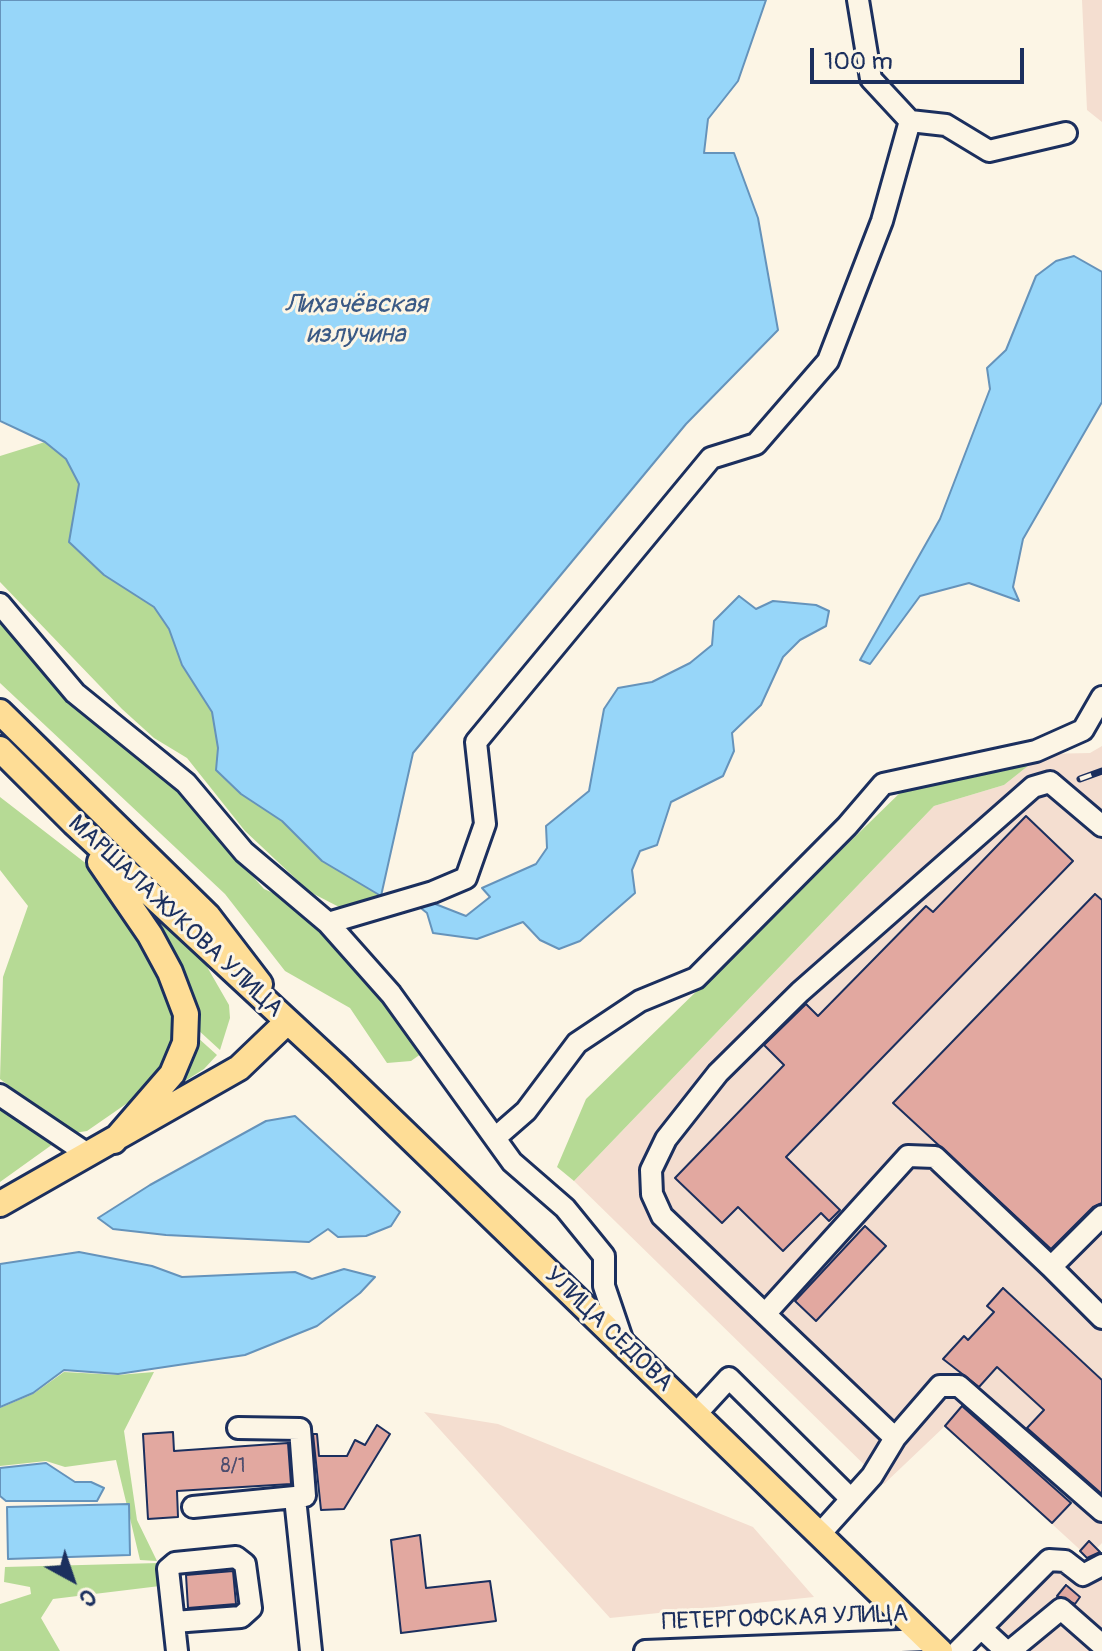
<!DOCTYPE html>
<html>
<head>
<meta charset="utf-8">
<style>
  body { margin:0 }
  #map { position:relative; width:1102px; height:1651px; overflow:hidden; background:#fcf5e5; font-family:Pangolin,sans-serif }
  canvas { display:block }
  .north { position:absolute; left:32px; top:1539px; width:80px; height:80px; -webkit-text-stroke:6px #fcf5e5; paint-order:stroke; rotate:140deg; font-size:22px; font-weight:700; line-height:32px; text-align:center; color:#1b2f5e }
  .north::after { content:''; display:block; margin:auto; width:28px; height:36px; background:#1b2f5e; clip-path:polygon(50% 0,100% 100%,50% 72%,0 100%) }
  .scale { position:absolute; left:810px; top:48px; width:214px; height:36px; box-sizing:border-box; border:4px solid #1b2f5e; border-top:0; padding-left:10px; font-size:24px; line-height:28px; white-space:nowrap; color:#1b2f5e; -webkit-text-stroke:6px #fcf5e5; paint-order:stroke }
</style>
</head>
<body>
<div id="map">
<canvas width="1102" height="1651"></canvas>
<div class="north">С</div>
<div class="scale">100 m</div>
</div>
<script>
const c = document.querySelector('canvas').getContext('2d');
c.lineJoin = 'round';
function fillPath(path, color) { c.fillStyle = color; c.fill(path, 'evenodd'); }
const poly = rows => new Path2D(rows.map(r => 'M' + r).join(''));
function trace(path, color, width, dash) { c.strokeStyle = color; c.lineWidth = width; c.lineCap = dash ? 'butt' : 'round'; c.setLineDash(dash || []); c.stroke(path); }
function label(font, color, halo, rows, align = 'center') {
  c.font = font + ' Pangolin,sans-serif'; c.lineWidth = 6; c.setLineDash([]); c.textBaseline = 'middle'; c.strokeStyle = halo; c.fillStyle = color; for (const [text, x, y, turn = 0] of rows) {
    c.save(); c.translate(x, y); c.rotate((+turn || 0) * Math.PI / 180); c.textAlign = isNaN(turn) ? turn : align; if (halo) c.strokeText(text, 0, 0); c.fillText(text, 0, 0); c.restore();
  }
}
fillPath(poly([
  [1082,0,1102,0,1102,122,1087,110],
  [1102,746,1102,1543,1088,1557,945,1426,884,1484,574,1181,934,806,1004,785,1043,754,1090,753],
  [424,1412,498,1424,753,1527,814,1597,610,1618],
  [1068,1547,1091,1564,1102,1553,1102,1651,985,1651,976,1642]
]), '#f4ded0');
fillPath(poly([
  [45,442,66,459,79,484,69,542,104,575,154,607,169,629,182,665,212,712,218,748,216,770,241,794,282,821,322,861,381,896,341,908,310,892,245,831,187,758,154,738,122,709,0,582,0,456],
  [0,622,69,702,175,789,264,889,296,903,387,998,425,1051,411,1061,387,1063,350,1008,285,971,225,894,0,683],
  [1043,754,1004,785,934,806,574,1181,557,1167,586,1099,908,785],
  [0,797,101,875,178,1000,182,1021,165,1067,139,1095,87,1131,74,1133,0,1079,3,977,28,906,0,870],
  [143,904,206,965,229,1005,230,1018,220,1050,197,1029,199,1015,193,991],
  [197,1037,217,1055,204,1069,174,1088],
  [0,1110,53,1144,0,1182],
  [64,1372,118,1375,154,1372,124,1431,137,1520,157,1561,140,1560,116,1460,65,1467,46,1461,0,1466,0,1408,33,1394],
  [159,1563,160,1586,53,1599,41,1618,60,1651,0,1651,0,1604,31,1594,30,1587,4,1582,5,1567]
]), '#b6da95');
const water = poly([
  [0,0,766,0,738,81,708,119,704,153,734,153,758,218,778,330,686,424,413,753,381,896,322,861,282,821,241,794,216,770,218,748,212,712,182,665,169,629,154,607,104,575,69,542,79,484,66,459,45,442,0,421,0,0],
  [1074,256,1102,272,1102,402,1023,539,1013,587,1019,601,969,583,920,596,870,664,860,660,940,519,990,389,987,368,1006,350,1036,276,1056,261,1074,256],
  [739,596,756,609,773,601,816,605,829,611,826,626,800,640,783,657,761,705,732,733,734,751,723,776,671,802,657,845,640,851,632,870,635,893,580,941,559,949,540,940,523,922,477,939,433,933,427,913,417,905,420,898,466,916,490,897,482,888,536,864,547,848,546,826,589,791,604,709,618,688,652,682,690,663,712,645,714,621,739,596],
  [295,1116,400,1212,391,1226,366,1236,338,1237,328,1229,309,1242,166,1235,113,1229,98,1218,150,1185,266,1121,295,1116],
  [79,1252,152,1266,182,1277,295,1272,312,1279,344,1269,375,1277,360,1293,317,1326,245,1355,118,1374,64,1370,33,1393,0,1407,0,1264,79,1252],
  [46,1463,75,1482,91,1482,104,1488,97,1501,6,1501,0,1496,0,1468,46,1463],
  [129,1504,130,1555,8,1559,7,1507,129,1504]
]);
fillPath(water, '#97d6f9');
trace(water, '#6593bb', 2);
const building = poly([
  [1026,816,1073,861,786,1157,840,1210,829,1221,821,1213,783,1251,738,1207,722,1223,675,1178,784,1065,764,1045,806,1004,818,1016,926,906,933,912,1026,816],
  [1095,894,1102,900,1102,1203,1093,1207,1051,1249,893,1103,1095,894],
  [865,1226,886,1246,816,1321,795,1301,865,1226],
  [1003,1288,1102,1380,1102,1494,1027,1428,1044,1410,997,1367,979,1387,943,1359,964,1336,968,1340,994,1312,987,1306,1003,1288],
  [962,1406,1071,1503,1052,1523,945,1426,962,1406],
  [377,1425,390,1434,344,1509,321,1510,313,1434,317,1434,319,1456,347,1456,355,1440,365,1445,377,1425],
  [173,1432,174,1451,288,1443,291,1484,177,1491,178,1517,148,1519,143,1434,173,1432],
  [420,1535,426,1588,490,1581,496,1621,401,1633,391,1540,420,1535],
  [1089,1541,1100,1552,1087,1558,1080,1551,1089,1541],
  [233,1571,236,1604,188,1608,186,1575,233,1571],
  [1066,1585,1080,1597,1075,1604,1057,1596,1066,1585]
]);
fillPath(building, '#e2a8a0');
trace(building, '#1b2f5e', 2);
const minor = poly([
  [910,121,946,125,989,151,1066,133],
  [0,604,75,693,186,783,244,852,328,923,391,994,512,1162,565,1208,604,1256,604,1286,624,1345],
  [328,923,433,892,466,878,485,824,476,742,711,458,756,444,828,361,882,221,910,121,871,79,858,0],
  [0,1095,89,1155],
  [495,1138,526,1111,577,1043,640,1001,696,978,847,826,883,784,1036,751,1083,730,1102,697],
  [1102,1216,1051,1267,1102,1318],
  [765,1314,908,1156,935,1157,1051,1267],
  [695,1415,729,1378,851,1499],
  [895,1438,662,1216,652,1194,651,1170,666,1139,718,1073,800,992,1033,787,1050,782,1102,826],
  [295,1498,311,1651],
  [193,1507,305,1496,300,1429,238,1428],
  [819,1535,872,1476,895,1438,940,1386,959,1386,1102,1511],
  [174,1622,241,1617,251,1608,245,1564,236,1557,175,1563,168,1569,177,1651],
  [981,1628,1049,1560,1065,1561,1083,1575,1102,1565],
  [645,1651,926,1640],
  [958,1651,981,1628,1006,1651],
  [1010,1651,1061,1609,1102,1645]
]);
const major = poly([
  [0,712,208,916,260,984],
  [0,749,74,823,337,1067,940,1651],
  [100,862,150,935,170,972,186,1014,185,1043,172,1074,114,1141],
  [0,1204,239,1068,287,1022]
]);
trace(minor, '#1b2f5e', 26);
trace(major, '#1b2f5e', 30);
trace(minor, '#fcf5e5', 20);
trace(major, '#fedd96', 24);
const rail = poly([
  [1080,779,1102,771]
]);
trace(rail, '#1b2f5e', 7);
trace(rail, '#fcf5e5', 4, [12]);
label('20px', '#4d4d6e', null, [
  ["8/1",233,1467]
]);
label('24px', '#1b2f5e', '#fcf5e5', [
  ["МАРШАЛА ЖУКОВА УЛИЦА",175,917,43],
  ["УЛИЦА СЕДОВА",608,1330,44],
  ["ПЕТЕРГОФСКАЯ УЛИЦА",785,1619,-2]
]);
label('italic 26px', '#3a5985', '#fcf5e5', [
  ["Лихачёвская",356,305],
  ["излучина",356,335]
]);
</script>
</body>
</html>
